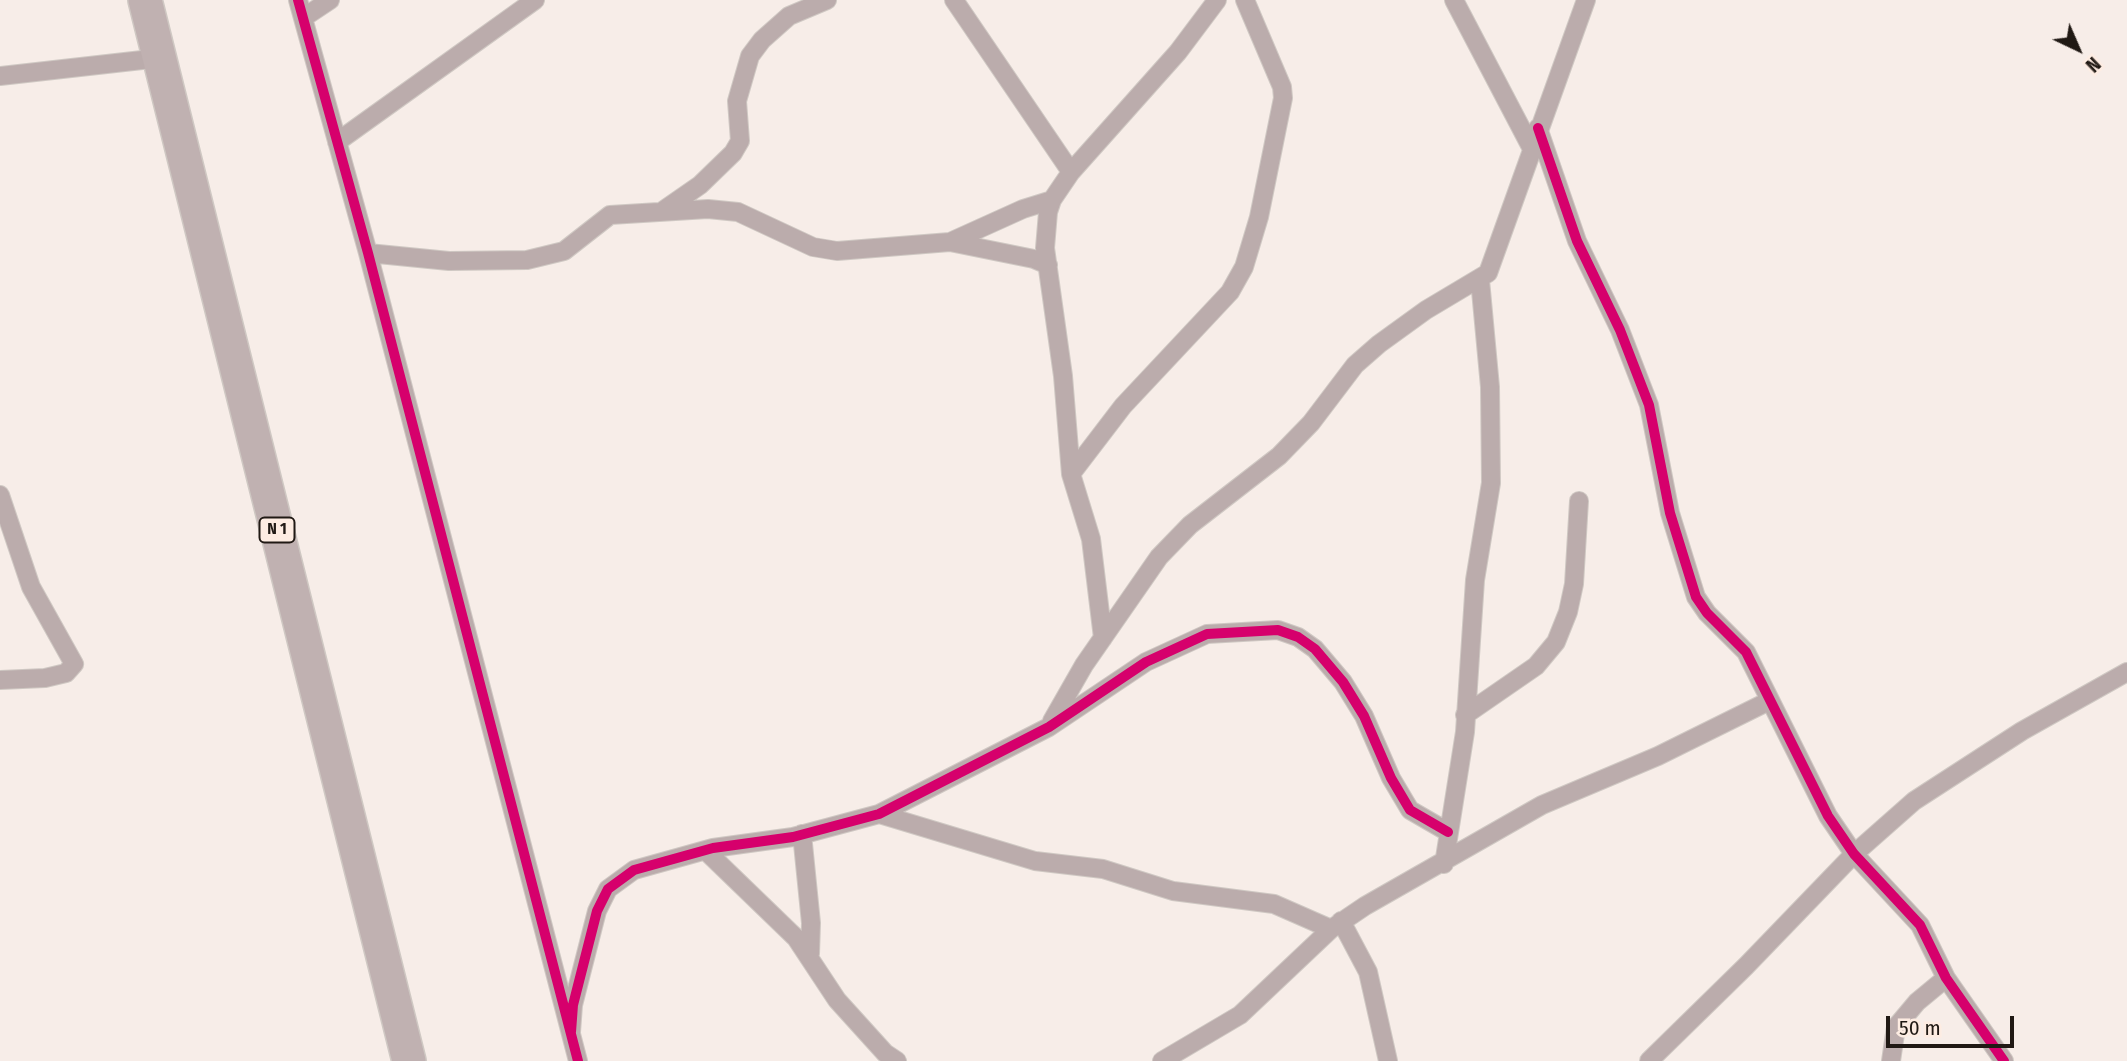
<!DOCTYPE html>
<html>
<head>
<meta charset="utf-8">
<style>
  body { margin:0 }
  #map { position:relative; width:2127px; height:1061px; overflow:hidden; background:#f7ede8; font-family:"Fira Sans Condensed",sans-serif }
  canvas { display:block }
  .north { position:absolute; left:2043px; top:14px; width:70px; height:70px; -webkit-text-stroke:5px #fdece2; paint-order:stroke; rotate:136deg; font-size:19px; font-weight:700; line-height:28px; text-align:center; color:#201914 }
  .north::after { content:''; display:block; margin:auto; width:24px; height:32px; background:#201914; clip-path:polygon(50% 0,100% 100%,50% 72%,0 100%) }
  .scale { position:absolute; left:1886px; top:1016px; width:128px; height:32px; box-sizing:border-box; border:4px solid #201914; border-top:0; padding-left:9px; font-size:21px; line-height:24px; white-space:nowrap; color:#201914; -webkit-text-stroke:5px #fdece2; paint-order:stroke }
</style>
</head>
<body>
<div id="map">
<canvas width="2127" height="1061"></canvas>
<div class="north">N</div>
<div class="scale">50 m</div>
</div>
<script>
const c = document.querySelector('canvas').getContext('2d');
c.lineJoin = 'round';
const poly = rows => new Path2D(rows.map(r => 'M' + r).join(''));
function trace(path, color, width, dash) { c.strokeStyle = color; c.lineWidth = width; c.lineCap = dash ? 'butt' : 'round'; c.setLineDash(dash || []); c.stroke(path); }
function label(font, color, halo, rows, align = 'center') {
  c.font = font + ' "Fira Sans Condensed",sans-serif'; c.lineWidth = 5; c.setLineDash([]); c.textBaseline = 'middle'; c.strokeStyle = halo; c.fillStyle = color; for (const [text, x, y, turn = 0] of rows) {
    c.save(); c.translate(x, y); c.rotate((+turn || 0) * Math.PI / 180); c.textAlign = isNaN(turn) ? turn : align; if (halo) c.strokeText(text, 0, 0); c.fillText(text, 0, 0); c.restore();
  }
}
const street = poly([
  [298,0,368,253,578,1061],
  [954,0,1071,172],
  [1454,0,1531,147],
  [303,18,330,0],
  [0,76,160,58],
  [1538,128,1577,241,1620,330,1649,405,1670,513,1696,597,1707,613,1746,652,1828,816,1854,854,1920,925,1946,978,2004,1061],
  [337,142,535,0],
  [664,210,700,185,733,153,740,141,737,101,750,56,762,40,789,16,827,0],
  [950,242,1023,209,1052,200],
  [368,253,449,261,527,260,564,251,610,215,708,209,738,212,813,247,837,251,950,242,1034,259,1048,265],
  [1071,474,1123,406,1230,292,1244,267,1259,217,1283,98,1282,87,1245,0],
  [0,495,31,587,74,664,66,673,45,678,0,680],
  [1103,638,1091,539,1071,474,1063,376,1045,248,1048,212,1052,200,1071,172,1178,52,1217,0],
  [1465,715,1536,666,1556,642,1568,612,1574,584,1579,501],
  [1052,721,1084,665,1159,557,1190,525,1279,456,1311,423,1355,365,1379,344,1426,310,1488,273,1586,0],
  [879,814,1035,861,1103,869,1173,891,1274,904,1331,929],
  [802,834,811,923,810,954],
  [706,851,796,938,837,1000,885,1053,897,1061],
  [1444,864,1465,732,1475,580,1491,483,1490,387,1480,280],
  [1341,921,1368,972,1388,1061],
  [571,1032,573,1005,597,911,608,889,634,870,713,848,793,837,879,814,1049,727,1146,662,1207,634,1278,630,1298,637,1315,649,1343,682,1364,716,1391,778,1410,810,1448,832],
  [1162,1061,1240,1015,1331,929,1365,906,1542,805,1658,756,1769,701],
  [1649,1061,1746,966,1854,854,1914,801,2022,731,2127,672],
  [1891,1061,1896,1027,1917,1002,1946,978]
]);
const highway = poly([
  [145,0,409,1061]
]);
trace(street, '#cfc8c3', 20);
trace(highway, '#cfc8c3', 36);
trace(street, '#bbacac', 18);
trace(highway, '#c0b1b1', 33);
trace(poly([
  [298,0,368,253,578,1061],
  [1538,128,1577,241,1620,330,1649,405,1670,513,1696,597,1707,613,1746,652,1828,816,1854,854,1920,925,1946,978,2004,1061],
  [571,1032,573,1005,597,911,608,889,634,870,713,848,793,837,879,814,1049,727,1146,662,1207,634,1278,630,1298,637,1315,649,1343,682,1364,716,1391,778,1410,810,1448,832]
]), '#d6006c', 10);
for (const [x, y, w] of [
  [277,530,35]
]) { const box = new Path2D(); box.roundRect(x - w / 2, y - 12.5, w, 25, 5); c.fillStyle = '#fdece2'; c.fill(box); trace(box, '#201914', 2); }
label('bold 16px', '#201914', null, [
  ["N 1",277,530]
]);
</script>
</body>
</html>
